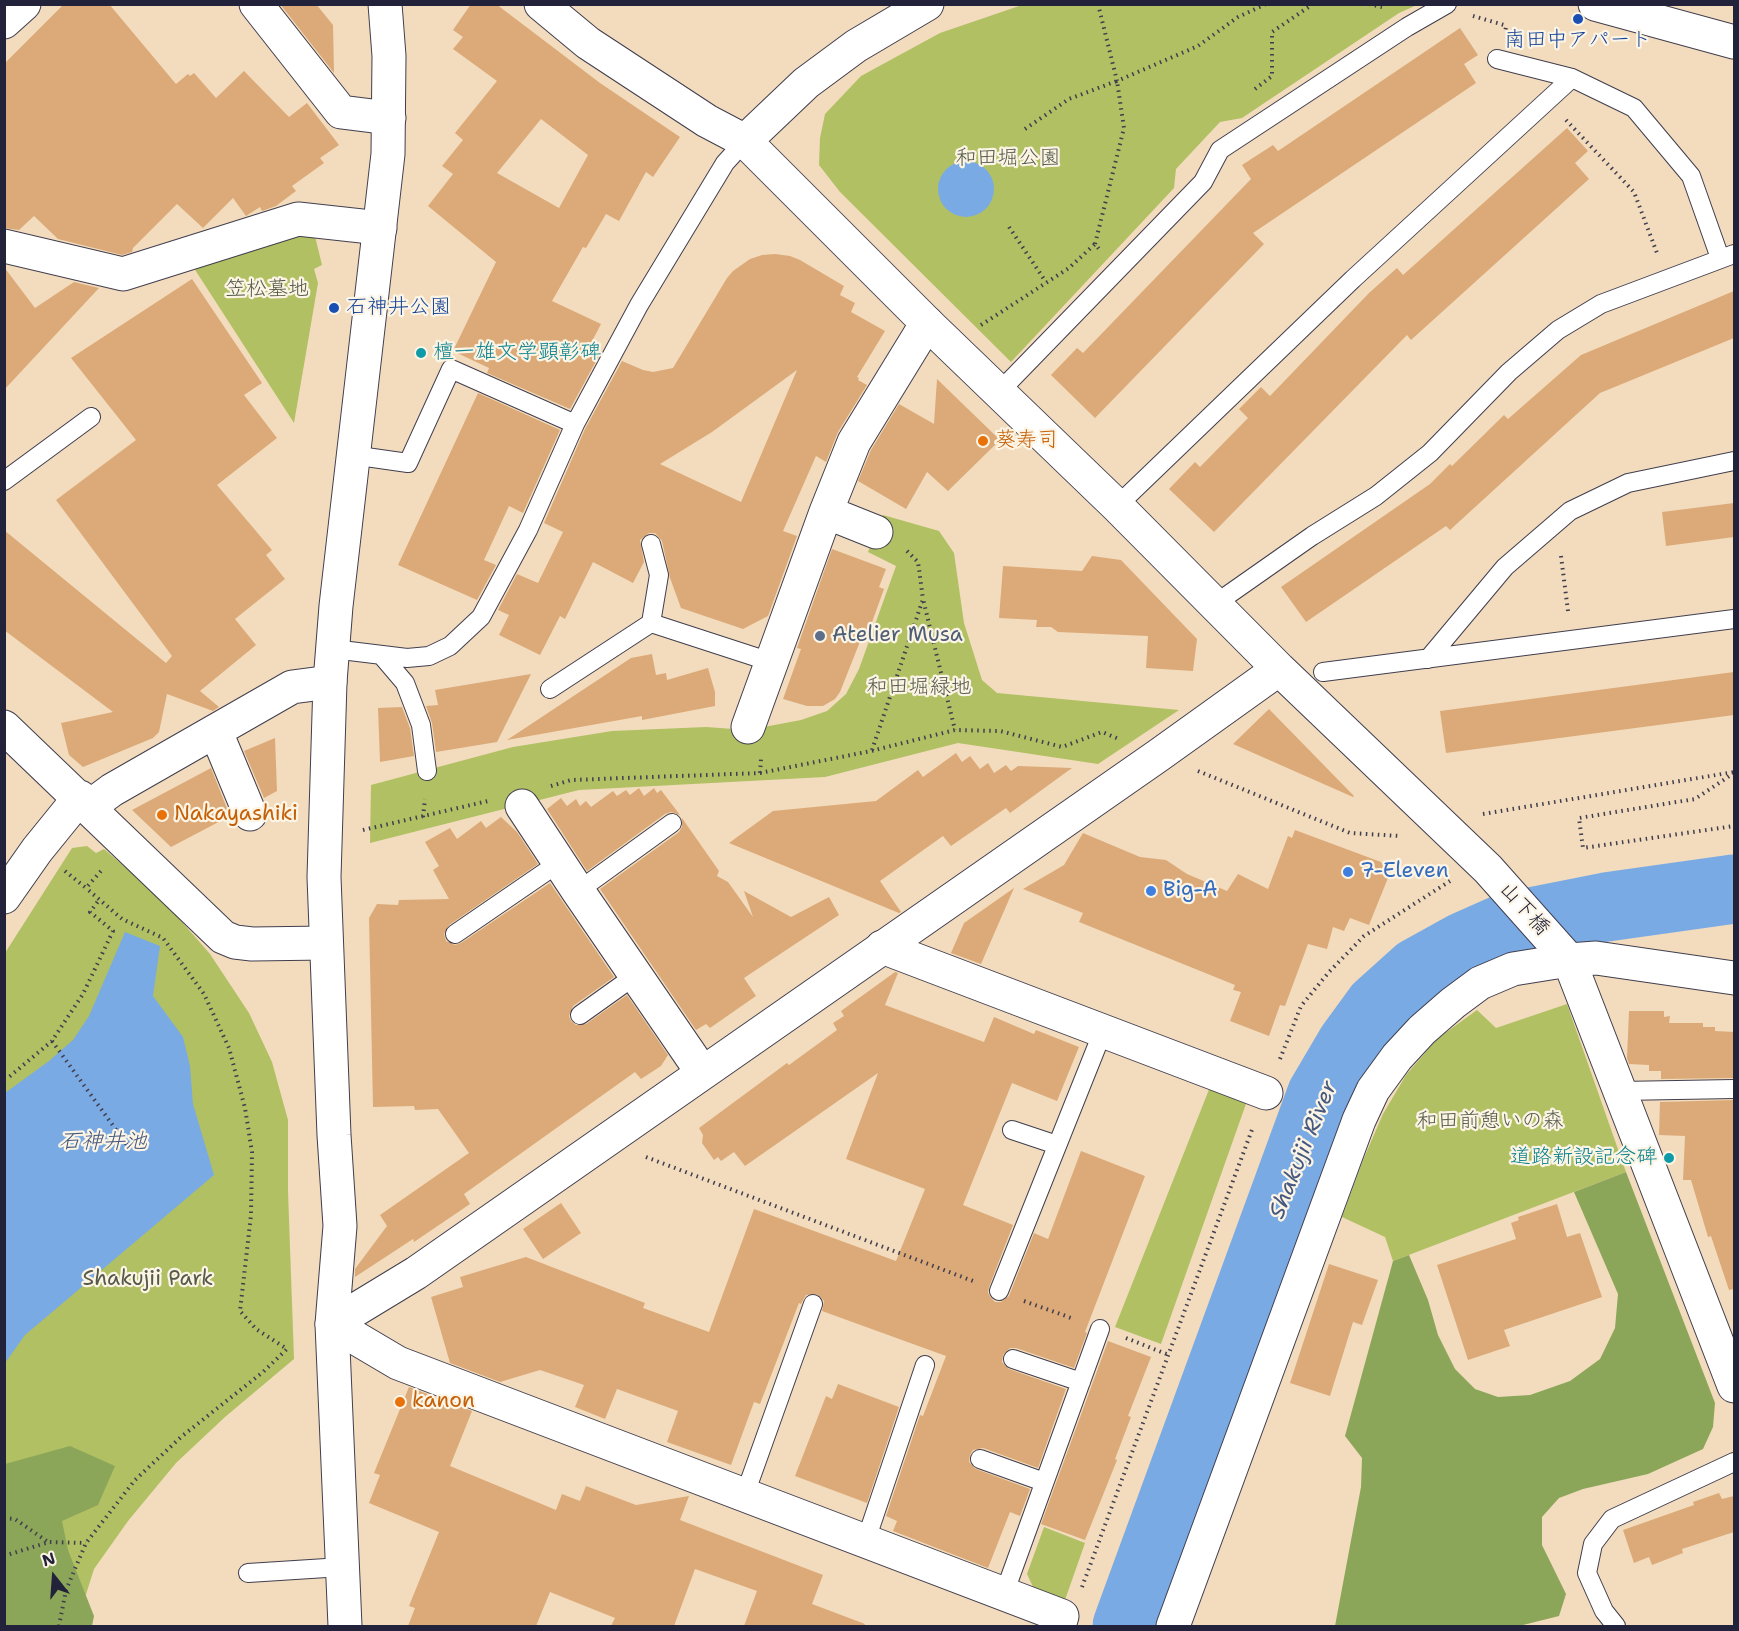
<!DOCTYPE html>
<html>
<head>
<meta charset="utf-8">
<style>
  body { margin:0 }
  #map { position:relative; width:1739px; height:1631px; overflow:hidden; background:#f2dcbd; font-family:"Shantell Sans",sans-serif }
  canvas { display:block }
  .frame { position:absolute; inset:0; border:6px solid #22223b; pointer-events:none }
  .north { position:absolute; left:24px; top:1547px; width:60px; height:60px; -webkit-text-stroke:4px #fcf5e5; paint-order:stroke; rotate:343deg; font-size:16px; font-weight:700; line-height:24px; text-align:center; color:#22223b }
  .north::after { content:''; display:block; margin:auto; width:21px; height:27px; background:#22223b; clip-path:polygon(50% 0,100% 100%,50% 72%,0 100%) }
</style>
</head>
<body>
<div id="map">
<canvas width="1739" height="1631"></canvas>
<div class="frame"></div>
<div class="north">N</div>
</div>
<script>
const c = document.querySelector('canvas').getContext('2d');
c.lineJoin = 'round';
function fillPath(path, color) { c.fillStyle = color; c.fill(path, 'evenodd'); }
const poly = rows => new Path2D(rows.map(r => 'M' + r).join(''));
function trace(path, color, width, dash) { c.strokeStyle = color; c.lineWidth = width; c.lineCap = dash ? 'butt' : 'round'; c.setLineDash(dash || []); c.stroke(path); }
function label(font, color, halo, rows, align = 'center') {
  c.font = font + ' "Shantell Sans","Klee One",sans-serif'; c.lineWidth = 4.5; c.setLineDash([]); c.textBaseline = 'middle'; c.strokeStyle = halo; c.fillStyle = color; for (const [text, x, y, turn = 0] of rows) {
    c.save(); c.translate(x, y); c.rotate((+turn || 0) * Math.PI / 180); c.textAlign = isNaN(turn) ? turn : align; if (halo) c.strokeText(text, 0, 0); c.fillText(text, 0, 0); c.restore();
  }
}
fillPath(poly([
  [1032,4,1417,5,1399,13,1242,118,1220,122,1176,169,1174,188,1011,362,840,192,819,165,820,138,825,114,861,76,940,33,1019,6],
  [314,232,322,265,314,269,318,283,294,423,190,262],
  [883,515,939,531,954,553,964,623,982,680,997,693,1179,710,1098,764,958,743,825,777,579,790,370,843,371,785,513,747,612,731,706,727,748,730,801,720,827,711,846,694,859,669,896,566,868,552],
  [87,846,96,853,104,849,161,898,210,954,249,1013,272,1062,288,1120,288,1191,294,1359,225,1417,176,1463,128,1521,94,1569,76,1626,5,1626,5,953,72,848],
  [1567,1004,1626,1172,1393,1261,1385,1237,1342,1217,1363,1160,1383,1114,1406,1075,1437,1039,1477,1010,1496,1028],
  [1210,1087,1247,1101,1161,1344,1115,1327],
  [1044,1527,1085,1543,1065,1600,1034,1589,1027,1574]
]), '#b1c063');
fillPath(poly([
  [1626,1172,1715,1403,1713,1427,1703,1449,1648,1474,1583,1489,1559,1498,1542,1517,1542,1545,1566,1594,1559,1616,1519,1626,1335,1626,1361,1487,1362,1458,1345,1436,1393,1261,1409,1255,1428,1300,1438,1335,1455,1369,1475,1389,1498,1397,1530,1395,1570,1381,1600,1359,1615,1328,1618,1294,1574,1192],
  [70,1446,115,1466,98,1505,62,1521,68,1550,94,1616,92,1626,5,1626,5,1464]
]), '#8ca659');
fillPath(poly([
  '938 189a28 28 0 1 1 56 0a28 28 0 1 1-56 0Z',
  [125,932,160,946,153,996,183,1037,190,1066,193,1104,214,1175,25,1335,5,1363,5,1093,49,1061,73,1040,89,1016]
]), '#79aae4');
trace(poly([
  [1127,1626,1321,1096,1351,1045,1378,1008,1418,972,1465,946,1510,926,1606,907,1734,889]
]), '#79aae4', 69);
fillPath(poly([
  [64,4,109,4,176,84,188,74,190,76,194,73,216,98,244,71,289,117,307,103,339,145,320,158,324,163,292,186,296,191,276,206,262,211,260,207,246,216,233,198,203,228,177,204,133,248,132,252,122,255,58,239,34,216,19,230,4,228,4,64],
  [280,4,316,4,333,25,334,73],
  [471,4,496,4,600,83,680,137,653,177,646,172,619,221,606,214,586,248,583,247,552,301,601,324,589,347,601,352,570,409,487,373,489,368,453,351,496,262,428,206,453,174,442,166,463,140,455,133,497,81,453,49,463,37,453,30],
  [541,119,588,155,559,208,497,173],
  [1460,28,1478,55,1464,64,1476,83,1253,233,1264,244,1095,418,1051,375,1077,348,1083,353,1251,179,1242,165,1273,145,1278,151],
  [1567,128,1588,151,1575,163,1589,179,1411,340,1407,335,1214,532,1169,489,1195,462,1200,467,1248,418,1239,409,1261,387,1270,396,1369,293,1397,268,1403,275],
  [775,254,790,256,800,260,844,286,840,295,855,303,851,312,885,331,857,377,859,378,858,380,867,385,838,432,826,462,816,456,783,531,797,536,768,616,743,629,681,608,670,578,662,541,655,533,649,533,640,540,644,562,633,583,593,562,565,619,560,616,540,655,499,635,509,615,498,610,517,574,538,583,563,532,544,523,585,429,622,361,643,370,653,372,673,368,727,278,733,271,750,259,762,255],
  [797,370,741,502,660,464,712,432],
  [4,267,35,308,74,282,99,288,4,390],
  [192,279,262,383,244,395,277,438,217,485,272,550,266,555,285,579,235,619,256,645,200,691,219,707,213,711,167,694,159,732,153,738,83,767,69,755,61,723,113,712,4,630,4,530,166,663,172,656,56,500,136,440,71,358],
  [1734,291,1734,338,1600,393,1450,530,1446,526,1306,622,1281,587,1430,484,1450,464,1452,466,1504,415,1508,419,1581,355],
  [937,379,1000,440,948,491,927,472,906,509,858,481,871,450,899,404,934,424],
  [478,393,560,430,523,513,509,506,484,560,496,565,477,600,398,565],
  [1734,503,1734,537,1666,546,1662,512],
  [832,549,886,569,879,587,884,589,867,636,863,634,840,692,835,699,823,706,807,706,783,699,801,649,797,648],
  [1092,556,1121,560,1197,639,1193,671,1146,668,1148,636,1058,632,1051,627,1036,627,1037,620,999,618,1003,566,1082,571],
  [652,654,656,675,666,673,667,680,708,668,715,692,715,706,642,720,642,716,507,740,631,658],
  [1734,672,1734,715,1446,753,1440,711],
  [531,674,497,742,436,752,432,723,426,706,438,705,435,690],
  [402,707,410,728,414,756,380,762,378,708],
  [1269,709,1354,796,1353,797,1233,744],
  [275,738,277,791,264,798,244,751],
  [956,753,962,762,970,756,980,769,988,763,994,773,1006,765,1011,771,1018,766,1072,768,1010,813,1006,808,951,846,943,836,880,881,901,912,899,913,729,843,773,811,876,801,918,770,923,777],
  [211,768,230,816,171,847,132,810],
  [639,788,644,796,654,788,657,793,661,790,680,815,671,812,665,814,587,871,547,809,561,798,567,806,576,799,580,806,586,801,591,807,613,791,617,796,626,790,630,795],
  [501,817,517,832,538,864,449,925,444,934,446,941,455,945,461,943,550,883,614,977,573,1006,569,1016,571,1021,576,1025,586,1024,627,995,668,1055,661,1066,641,1079,635,1072,464,1194,470,1204,414,1242,413,1239,355,1277,355,1269,387,1226,380,1215,469,1153,438,1109,415,1110,414,1106,373,1107,369,918,377,904,398,905,399,900,449,899,433,870,439,866,425,842,450,828,457,839,481,821,486,828],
  [682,818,719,871,717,876,728,882,753,917,744,891,791,917,829,897,839,915,744,978,756,996,710,1028,706,1024,696,1030,600,889,679,832,682,827],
  [1295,830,1381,862,1390,873,1369,925,1350,918,1344,931,1333,927,1327,949,1308,944,1285,1006,1280,1005,1269,1036,1230,1021,1241,992,1233,990,1235,985,1079,922,1083,913,1023,889,1064,865,1083,833,1140,857,1166,860,1187,874,1227,891,1238,874,1268,889,1288,836,1292,838],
  [1014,888,981,964,951,953,964,923],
  [895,972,898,973,885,1005,984,1042,994,1017,1034,1034,1036,1030,1079,1047,1057,1101,1012,1083,963,1205,1013,1225,989,1287,988,1293,991,1298,995,1302,1001,1302,1009,1296,1034,1233,1048,1239,1081,1151,1145,1176,1085,1332,1087,1333,1074,1368,1016,1348,1010,1348,1003,1355,1002,1362,1009,1369,1066,1389,1038,1468,983,1448,973,1450,970,1455,969,1462,976,1469,1030,1489,1020,1516,1010,1512,988,1568,893,1531,897,1521,886,1516,920,1415,923,1416,946,1356,822,1311,824,1301,817,1294,806,1295,801,1304,799,1303,760,1404,754,1402,731,1465,667,1442,678,1411,617,1389,605,1419,575,1407,584,1385,540,1370,500,1382,450,1363,431,1297,463,1287,460,1277,526,1257,645,1303,643,1308,709,1332,754,1209,896,1261,925,1189,846,1159,878,1073,745,1166,734,1152,721,1161,718,1157,714,1160,702,1143,703,1135,699,1128,787,1063,789,1065,837,1030,833,1023,844,1016,841,1011],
  [1629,1011,1664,1011,1664,1017,1670,1016,1669,1023,1703,1023,1703,1027,1715,1027,1715,1031,1734,1032,1734,1078,1661,1079,1661,1071,1649,1071,1649,1065,1629,1064,1627,1058],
  [1734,1100,1734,1289,1729,1290,1711,1236,1708,1237,1691,1180,1683,1180,1685,1136,1659,1135,1660,1102],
  [561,1203,581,1233,543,1259,523,1229],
  [1557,1204,1567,1237,1580,1233,1602,1297,1504,1330,1510,1346,1468,1360,1437,1265,1516,1239,1511,1223,1519,1220,1518,1217],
  [1329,1264,1378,1280,1362,1325,1353,1322,1330,1396,1290,1383],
  [1108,1341,1151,1357,1128,1416,1131,1417,1115,1459,1117,1460,1085,1540,1041,1524],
  [838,1384,899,1407,867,1503,795,1476,826,1396,832,1399],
  [409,1387,472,1411,450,1466,556,1510,562,1494,580,1501,586,1486,636,1505,689,1496,680,1520,823,1575,812,1604,865,1624,864,1626,744,1626,757,1591,695,1569,674,1626,611,1626,615,1618,550,1592,536,1626,408,1626,415,1608,409,1606,439,1532,369,1503,380,1475,374,1473],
  [1719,1493,1722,1499,1734,1496,1734,1532,1682,1549,1683,1553,1652,1565,1649,1557,1634,1563,1623,1530,1694,1505,1693,1502]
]), '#dcaa78');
const lane = poly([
  [1497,59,1572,78],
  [999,392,1203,182,1220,150,1407,27,1447,4],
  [352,455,408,463,451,369,575,424],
  [4,481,91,417],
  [1117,506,1353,279,1572,78,1634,108,1691,176,1720,258],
  [651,544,659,575,651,623],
  [1215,604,1312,536,1376,496,1430,453,1509,372,1558,330,1601,304,1734,254],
  [333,649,407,658,429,656,450,646,481,617,528,530,575,424,639,305,725,163,745,141],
  [382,656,405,683,421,725,427,771],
  [1428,659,1505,567,1570,511,1628,483,1734,461],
  [1323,672,1734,619],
  [550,689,651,623,771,662],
  [578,891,672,823],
  [455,934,560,862],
  [580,1015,636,975],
  [1620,1091,1734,1089],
  [1012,1130,1057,1145],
  [999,1291,1103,1031],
  [1013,1359,1081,1382],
  [980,1459,1044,1482],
  [745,1494,813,1304],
  [866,1540,925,1365],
  [248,1573,342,1567],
  [1004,1594,1100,1329],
  [1616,1626,1604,1611,1587,1573,1593,1544,1612,1519,1734,1462]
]);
const street = poly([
  [256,4,341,112,389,118],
  [541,4,588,43,707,121,745,141],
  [4,22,24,4],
  [4,246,123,274,298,219,380,228],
  [826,512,876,532],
  [4,727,223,937,235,942,252,944,326,943],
  [748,727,826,512,854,442,927,323],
  [216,732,250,814],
  [522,806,578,891,702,1072],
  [89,807,112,790,292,687,330,682],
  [4,897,37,850,80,797],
  [882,947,1266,1093],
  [332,1324,398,1363,1062,1616,1059,1626],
  [1173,1626,1359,1120,1373,1090,1397,1057,1422,1030,1453,1003,1480,983,1513,969,1569,960,1734,1386]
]);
const secondary = poly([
  [927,4,856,46,806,83,745,141,927,323,1117,506,1279,669,1488,869,1569,960,1596,958,1734,978],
  [1595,4,1734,42],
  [332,1324,416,1273,1159,755,1279,669],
  [345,1626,332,1324,340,1226,334,1135,324,877,330,682,336,606,388,154,389,56,385,4]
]);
trace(lane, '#413e4e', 20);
trace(street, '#413e4e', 35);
trace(secondary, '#413e4e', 35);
trace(poly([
  [1098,4,1117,81,1198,46,1238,17,1266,4],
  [1369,4,1382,7],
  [1473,16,1504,25,1506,27,1505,32],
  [1255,89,1272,76,1272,32,1313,4],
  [1566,120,1634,192,1657,253],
  [1025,129,1069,99,1117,81,1124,128,1095,244,1099,249],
  [1009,227,1046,282],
  [981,325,1069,268,1095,244],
  [907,551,918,562,923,599],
  [1561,556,1568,611],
  [872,750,923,599,955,730],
  [1198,771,1350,833,1400,836],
  [760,773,761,759],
  [1734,773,1695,799,1579,818,1583,848,1734,826],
  [551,786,571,780,760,773,871,751,955,730,1000,731,1062,747,1102,732,1119,739],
  [1483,814,1734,772],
  [423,817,425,799],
  [363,830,488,801],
  [65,871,86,888,101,871],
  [52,1041,127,1145],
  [1280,1059,1301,1006,1329,972,1364,936,1450,881],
  [4,1078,9,1077,52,1041,83,994,113,931,90,912,99,900],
  [646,1157,973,1281],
  [1024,1301,1074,1319],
  [1126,1338,1169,1355],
  [4,1518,15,1519,48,1542],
  [4,1556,49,1542,86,1543],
  [1082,1587,1253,1127],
  [59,1626,66,1590,86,1543,135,1480,181,1437,263,1372,287,1349,256,1329,240,1311,251,1215,252,1152,245,1108,229,1048,204,994,163,938,122,919,86,888]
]), '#413e4e', 4, [1.5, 4.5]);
trace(lane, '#fff', 18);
trace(street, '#fff', 33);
trace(secondary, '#fff', 33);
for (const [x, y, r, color] of [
  [1578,19,6,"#1a4fb4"],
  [334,308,6,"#1a4fb4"],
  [421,353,6,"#0f9aa8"],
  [983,441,6,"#e8710a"],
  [820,636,6,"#5c6f8a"],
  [162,815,6,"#e8710a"],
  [1348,872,6,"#3f7fe0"],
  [1151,891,6,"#3f7fe0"],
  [1669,1158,6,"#0f9aa8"],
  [400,1402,6,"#e8710a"]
]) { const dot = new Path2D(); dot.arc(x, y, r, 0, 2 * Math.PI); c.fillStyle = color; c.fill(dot); trace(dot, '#fcf5e5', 2); }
label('21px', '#164399', '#fcf5e5', [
  ["南田中アパート",1578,41],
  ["石神井公園",346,308,"left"]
]);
label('21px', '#545949', '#fcf5e5', [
  ["和田堀公園",1008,159],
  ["笠松墓地",267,290],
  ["和田堀緑地",919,688],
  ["和田前憩いの森",1490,1122],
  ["Shakujii Park",148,1280]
]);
label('21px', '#0d838f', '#fcf5e5', [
  ["檀一雄文学顕彰碑",433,353],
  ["道路新設記念碑",1657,1158,"right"]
], 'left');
label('21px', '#c56008', '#fcf5e5', [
  ["葵寿司",995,441],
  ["Nakayashiki",174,815],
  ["kanon",412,1402]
], 'left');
label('21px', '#4e5e75', '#fcf5e5', [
  ["Atelier Musa",832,636]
], 'left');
label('21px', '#366cbe', '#fcf5e5', [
  ["7-Eleven",1360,872],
  ["Big-A",1163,891]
], 'left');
label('21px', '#22223b', '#fcf5e5', [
  ["山下橋",1524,909,48]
]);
label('italic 22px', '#45587f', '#fcf5e5', [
  ["石神井池",103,1142],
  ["Shakujii River",1304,1150,-68]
]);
</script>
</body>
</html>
